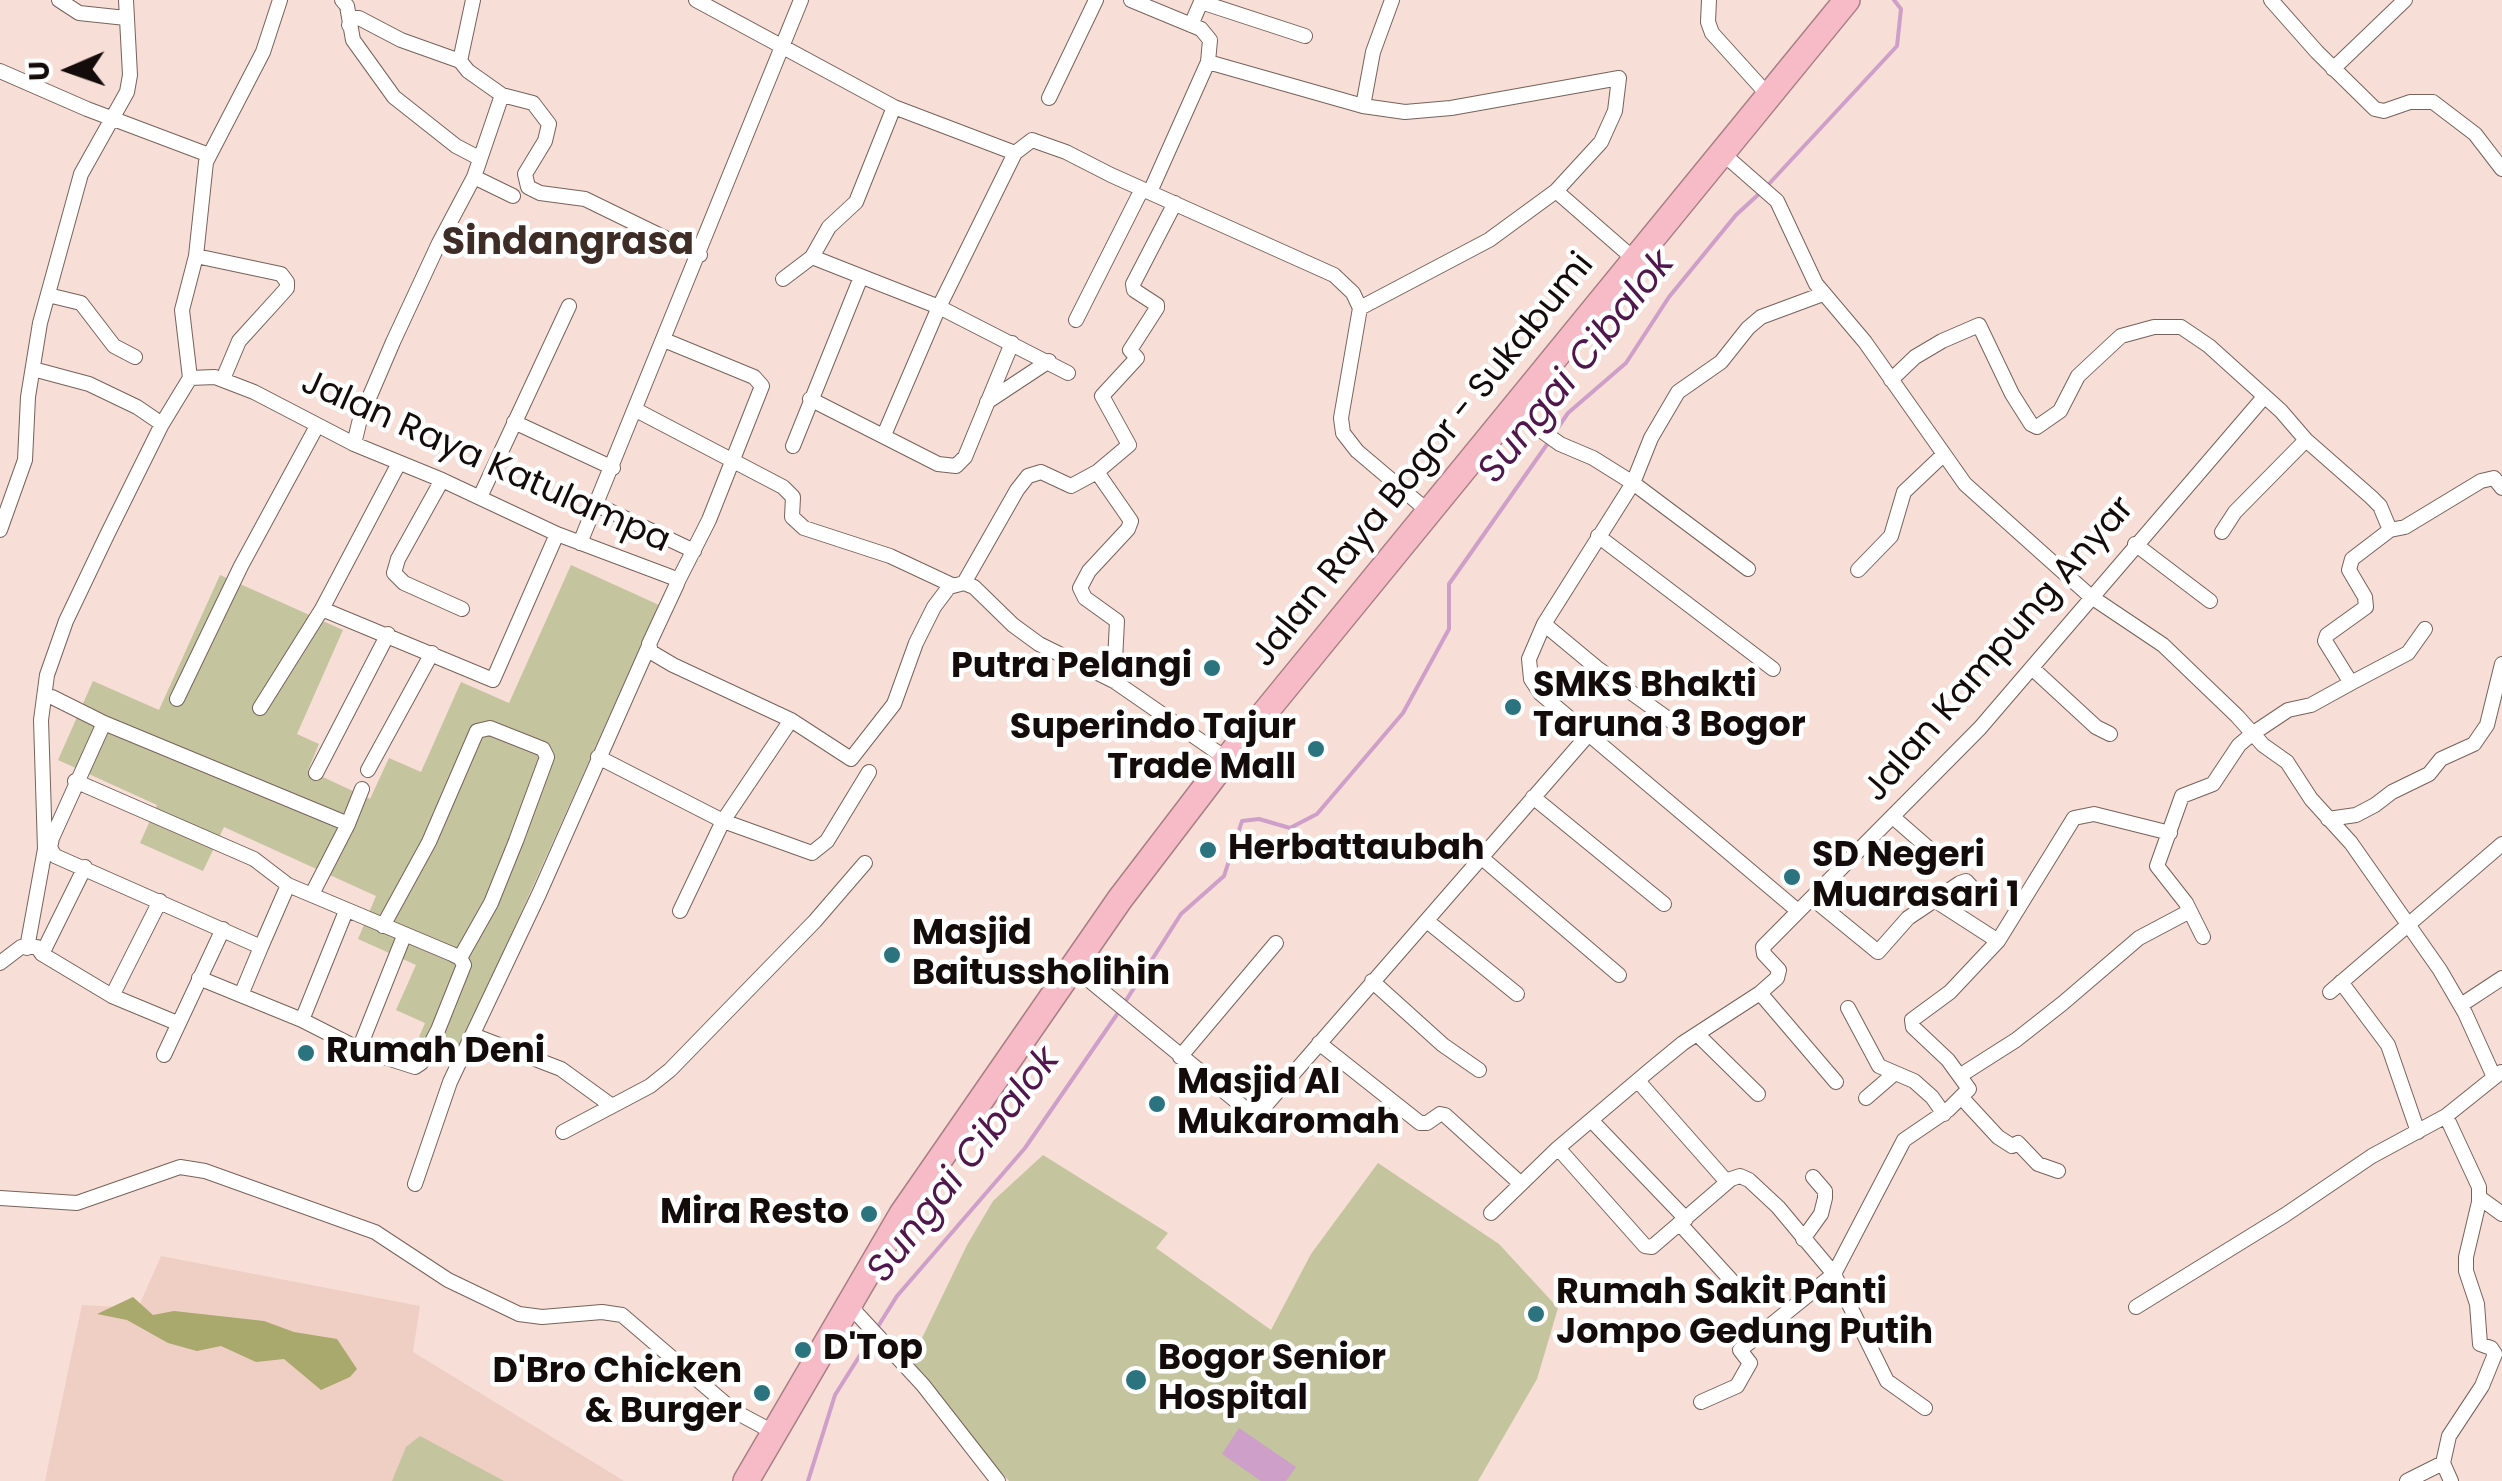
<!DOCTYPE html>
<html>
<head>
<meta charset="utf-8">
<style>
  body { margin:0 }
  #map { position:relative; width:2502px; height:1481px; overflow:hidden; background:#f7ded6; font-family:Poppins,sans-serif }
  canvas { display:block }
  .north { position:absolute; left:20px; top:20px; width:100px; height:100px; -webkit-text-stroke:8px #fff; paint-order:stroke; rotate:268deg; font-size:28px; font-weight:700; line-height:40px; text-align:center; color:#140c0a }
  .north::after { content:''; display:block; margin:auto; width:35px; height:45px; background:#140c0a; clip-path:polygon(50% 0,100% 100%,50% 72%,0 100%) }
</style>
</head>
<body>
<div id="map">
<canvas width="2502" height="1481"></canvas>
<div class="north">U</div>
</div>
<script>
const c = document.querySelector('canvas').getContext('2d');
c.lineJoin = 'round';
function fillPath(path, color) { c.fillStyle = color; c.fill(path, 'evenodd'); }
const poly = rows => new Path2D(rows.map(r => 'M' + r).join(''));
function trace(path, color, width, dash) { c.strokeStyle = color; c.lineWidth = width; c.lineCap = dash ? 'butt' : 'round'; c.setLineDash(dash || []); c.stroke(path); }
function label(font, color, halo, rows, align = 'center') {
  c.font = font + ' Poppins,sans-serif'; c.lineWidth = 9; c.setLineDash([]); c.textBaseline = 'middle'; c.strokeStyle = halo; c.fillStyle = color; for (const [text, x, y, turn = 0] of rows) {
    c.save(); c.translate(x, y); c.rotate((+turn || 0) * Math.PI / 180); c.textAlign = isNaN(turn) ? turn : align; if (halo) c.strokeText(text, 0, 0); c.fillText(text, 0, 0); c.restore();
  }
}
fillPath(poly([
  [161,1256,420,1306,413,1352,624,1481,45,1481,82,1305,138,1308]
]), '#efcfc4');
fillPath(poly([
  [571,565,659,605,455,1060,417,1042,425,1023,396,1010,416,965,358,939,376,896,224,827,203,871,140,843,157,805,58,760,93,681,159,710,220,575,343,630,297,734,319,744,308,770,370,799,389,758,421,772,461,682,509,703],
  [1043,1155,1168,1233,1156,1248,1271,1330,1311,1254,1378,1163,1499,1244,1558,1308,1537,1379,1478,1481,1009,1481,908,1367,967,1245,993,1201],
  [420,1436,504,1481,392,1481,406,1447]
]), '#c4c49f');
fillPath(poly([
  [133,1297,153,1315,174,1311,264,1321,294,1332,337,1339,357,1369,350,1377,321,1390,284,1359,256,1362,221,1346,197,1351,168,1343,127,1320,97,1314]
]), '#a9a86d');
fillPath(poly([
  [1239,1428,1296,1467,1286,1481,1261,1481,1222,1454]
]), '#ce9fc9');
trace(poly([
  [1767,186,1897,46,1901,9,1894,0],
  [1553,435,1568,413,1626,363,1669,297,1736,215,1760,193],
  [1125,1002,1181,914,1224,876,1242,821,1259,819,1290,828,1317,814,1403,713,1449,629,1449,584,1548,443],
  [877,1328,897,1296,1025,1148,1120,1010],
  [808,1481,835,1395,872,1336]
]), '#ce9fc9', 4);
const street = poly([
  [59,0,79,13,126,18],
  [342,0,347,6,353,40,394,97,456,146,479,158],
  [696,0,894,107,1015,153,1032,140,1066,152,1111,175,1334,275,1353,293,1360,308,1341,418,1343,433,1357,451,1429,512],
  [1131,0,1201,29,1210,40,1208,62,1150,192],
  [1709,0,1708,22,1712,33,1768,95],
  [2271,0,2317,52,2375,109,2384,111,2410,102,2433,102,2475,134,2502,169],
  [349,25,354,18,359,18,401,40,460,61],
  [1191,25,1201,2,1305,36],
  [1208,62,1363,106,1405,112,1451,108,1619,78,1615,111,1601,142,1556,191,1489,240,1360,308],
  [2333,69,2405,0],
  [0,71,87,109,209,155],
  [502,95,533,103,549,124,545,141,525,174,528,187,540,193,585,199,700,255],
  [1049,98,1096,0],
  [1363,106,1373,52,1392,0],
  [1721,152,1777,201,1816,284,1865,342,1965,484,2090,596,2163,645,2237,716,2263,745,2287,762,2311,799,2351,843,2440,970,2465,1013,2494,1077],
  [474,177,513,196],
  [1556,191,1634,259],
  [196,256,281,274,287,282,287,288,279,297,239,341,223,379],
  [812,257,939,307,1068,373],
  [783,279,812,257,829,227,856,202,894,107],
  [48,295,81,303,114,346,135,357],
  [1076,320,1142,189],
  [664,340,754,377,762,386,709,520,678,581],
  [33,369,89,384,137,407,162,424],
  [190,378,215,377,254,392,354,444,442,480,557,534,674,578,677,584,649,644,651,652,673,665,791,720,851,759,894,704,916,643,934,607,949,587,964,583,974,587,1013,625,1039,644,1114,681,1227,759],
  [190,378,182,310,196,256,206,162,263,52,280,0],
  [1891,380,1915,357,1942,341,1979,325,2012,394,2031,424,2037,427,2060,411,2078,376,2121,336,2154,327,2181,327,2209,346,2281,411,2306,440,2371,497,2380,506,2390,530],
  [810,399,938,464,956,466,965,457,1012,343],
  [987,402,1049,361],
  [1511,409,1560,444,1593,458,1633,483,1748,569],
  [636,410,783,487,793,497,792,517,804,528,890,556,952,585],
  [514,422,613,468],
  [884,435,939,307,1015,153],
  [354,444,360,419,393,342,439,243,474,177,502,95,468,71,460,61,473,0],
  [793,446,861,277],
  [399,463,322,609,493,680,557,534],
  [1097,472,1129,445,1102,396,1137,358,1130,350,1157,308,1157,305,1134,290,1133,284,1175,203],
  [442,480,398,559,394,573,404,583,462,609],
  [480,497,569,306],
  [597,505,694,551],
  [0,530,25,460,28,397,40,323,81,174,127,92,130,75,126,0],
  [2222,532,2235,512,2306,440],
  [1598,536,1773,669],
  [580,543,801,0],
  [2135,544,2210,601],
  [1858,570,1891,536,1904,492,1942,456],
  [964,583,1017,490,1028,476,1041,472,1071,486,1097,472,1131,521,1128,529,1089,571,1080,588,1085,598,1117,621,1114,681],
  [1544,624,1597,668,1685,731],
  [2032,668,2096,727,2110,734],
  [2351,683,2408,653,2425,629],
  [52,697,104,723,348,824],
  [177,699,241,566,317,426],
  [260,708,322,609],
  [104,723,52,838,50,848,55,856,261,947,288,885],
  [598,757,723,821,812,853,827,841,869,772],
  [368,770,432,653],
  [316,773,388,634],
  [75,781,254,859,288,885,452,954,460,958,464,965,438,1030,421,1063,415,1067,359,1049,302,1020,199,978],
  [1533,797,1664,904],
  [1894,818,1941,859],
  [2328,819,2356,815,2375,805,2392,792,2429,774,2441,759,2474,744,2487,725,2502,664],
  [1482,858,1619,975],
  [312,894,348,824,362,789],
  [1812,898,1878,952,1908,918,1960,883,1966,881,1979,895],
  [1936,901,1998,941],
  [680,911,723,821,791,720],
  [1798,911,1541,694,1531,679,1529,659,1544,624,1633,483,1651,438,1678,392,1721,362,1748,328,1761,317,1823,294],
  [1427,921,1517,994],
  [383,926,429,842,477,731,490,728,543,749,547,757,516,841,491,903,460,958],
  [2203,937,2186,903,2157,866,2182,796,2213,784,2239,745,2252,734,2288,710,2311,705,2351,683,2325,641,2327,635,2366,607,2365,597,2349,570,2352,559,2390,530,2405,527,2481,481,2494,478,2502,488],
  [27,948,45,849,41,720,47,675,66,621,107,535,162,424,190,378],
  [42,954,85,867],
  [0,963,21,947,37,947,42,954,112,996,177,1023],
  [1072,966,1247,1110,1259,1113,1588,735],
  [1372,981,1443,1045,1479,1070],
  [2341,982,2388,1045,2418,1132],
  [2330,992,2502,844],
  [1760,993,1836,1082],
  [241,995,261,947],
  [112,996,160,901],
  [2461,1005,2502,978],
  [1848,1008,1879,1066,1914,1081,1932,1097,1944,1114],
  [302,1020,346,911],
  [1697,1034,1758,1094],
  [473,1035,561,1069,612,1106],
  [1319,1043,1420,1123,1427,1123,1440,1114,1445,1115,1521,1184],
  [359,1049,404,936],
  [164,1055,223,929],
  [1180,1057,1276,943],
  [1961,1075,2016,1040,2063,1003,2139,938,2190,911],
  [1638,1081,1727,1182],
  [1866,1098,1895,1073],
  [1962,1098,1998,1137,2012,1146,2018,1143,2038,1164,2058,1171],
  [1591,1120,1686,1219],
  [563,1132,650,1086,670,1070,815,921,865,863],
  [1558,1148,1645,1246,1652,1247,1731,1179,1740,1176,1749,1180,1778,1207,1834,1274,1887,1381,1925,1408],
  [415,1184,450,1082,539,894,648,648],
  [0,1198,77,1203,180,1167,205,1171,375,1232,448,1280,519,1314,542,1317,602,1312,622,1315,734,1411,775,1433],
  [2480,1198,2502,1214],
  [1491,1213,1558,1148,1650,1070,1683,1043,1760,993,1777,978,1779,970,1764,954,1763,947,1980,728,2264,397],
  [1680,1224,1740,1290],
  [1803,1239,1821,1214,1825,1198,1825,1191,1813,1177],
  [850,1306,923,1385,998,1481],
  [2136,1307,2285,1215,2372,1156,2446,1116],
  [1701,1402,1737,1386,1750,1363,1740,1350,1834,1274,1904,1140,1948,1110,1969,1089,1948,1060,1913,1027,1912,1020,1950,992,1998,941,2074,818,2094,814,2170,833],
  [2407,1481,2443,1463],
  [2451,1481,2443,1463,2449,1436,2482,1386,2495,1354,2491,1348,2480,1344,2477,1304,2466,1271,2466,1257,2479,1202,2479,1187,2446,1116,2501,1072]
]);
const highway = poly([
  [746,1481,902,1214,1120,899,1227,759,1847,0]
]);
trace(street, '#77625b', 16);
trace(highway, '#a87e86', 28);
trace(street, '#fff', 14);
trace(highway, '#f7bbc8', 25);
for (const [x, y, r, color] of [
  [1212,668,10,"#2b737e"],
  [1513,707,10,"#2b737e"],
  [1316,749,10,"#2b737e"],
  [1208,850,10,"#2b737e"],
  [1792,877,10,"#2b737e"],
  [892,955,10,"#2b737e"],
  [306,1053,10,"#2b737e"],
  [1157,1104,10,"#2b737e"],
  [869,1214,10,"#2b737e"],
  [1536,1314,10,"#2b737e"],
  [803,1350,10,"#2b737e"],
  [1136,1380,12,"#2b737e"],
  [762,1393,10,"#2b737e"]
]) { const dot = new Path2D(); dot.arc(x, y, r, 0, 2 * Math.PI); c.fillStyle = color; c.fill(dot); trace(dot, '#fff', 4); }
label('35px', '#140c0a', '#fff', [
  ["Jalan Raya Bogor - Sukabumi",1424,461,-51],
  ["Jalan Raya Katulampa",485,463,24],
  ["Jalan Kampung Anyar",2000,650,-49]
]);
label('bold 35px', '#140c0a', '#fff', [
  ["Putra Pelangi",1192,668,"right"],
  ["SMKS Bhakti",1533,687],
  ["Taruna 3 Bogor",1533,727],
  ["Superindo Tajur",1296,729,"right"],
  ["Trade Mall",1296,769,"right"],
  ["Herbattaubah",1228,850],
  ["SD Negeri",1812,857],
  ["Muarasari 1",1812,897],
  ["Masjid",912,935],
  ["Baitussholihin",912,975],
  ["Rumah Deni",326,1053],
  ["Masjid Al",1177,1084],
  ["Mukaromah",1177,1124],
  ["Mira Resto",849,1214,"right"],
  ["Rumah Sakit Panti",1556,1294],
  ["Jompo Gedung Putih",1556,1334],
  ["D'Top",823,1350],
  ["Bogor Senior",1158,1360],
  ["Hospital",1158,1400],
  ["D'Bro Chicken",742,1373,"right"],
  ["& Burger",742,1413,"right"]
], 'left');
label('bold 38px', '#3e2c26', '#fff', [
  ["Sindangrasa",568,244]
]);
label('italic 38px', '#4f174c', '#fff', [
  ["Sungai Cibalok",1578,368,-51],
  ["Sungai Cibalok",965,1166,-52]
]);
</script>
</body>
</html>
